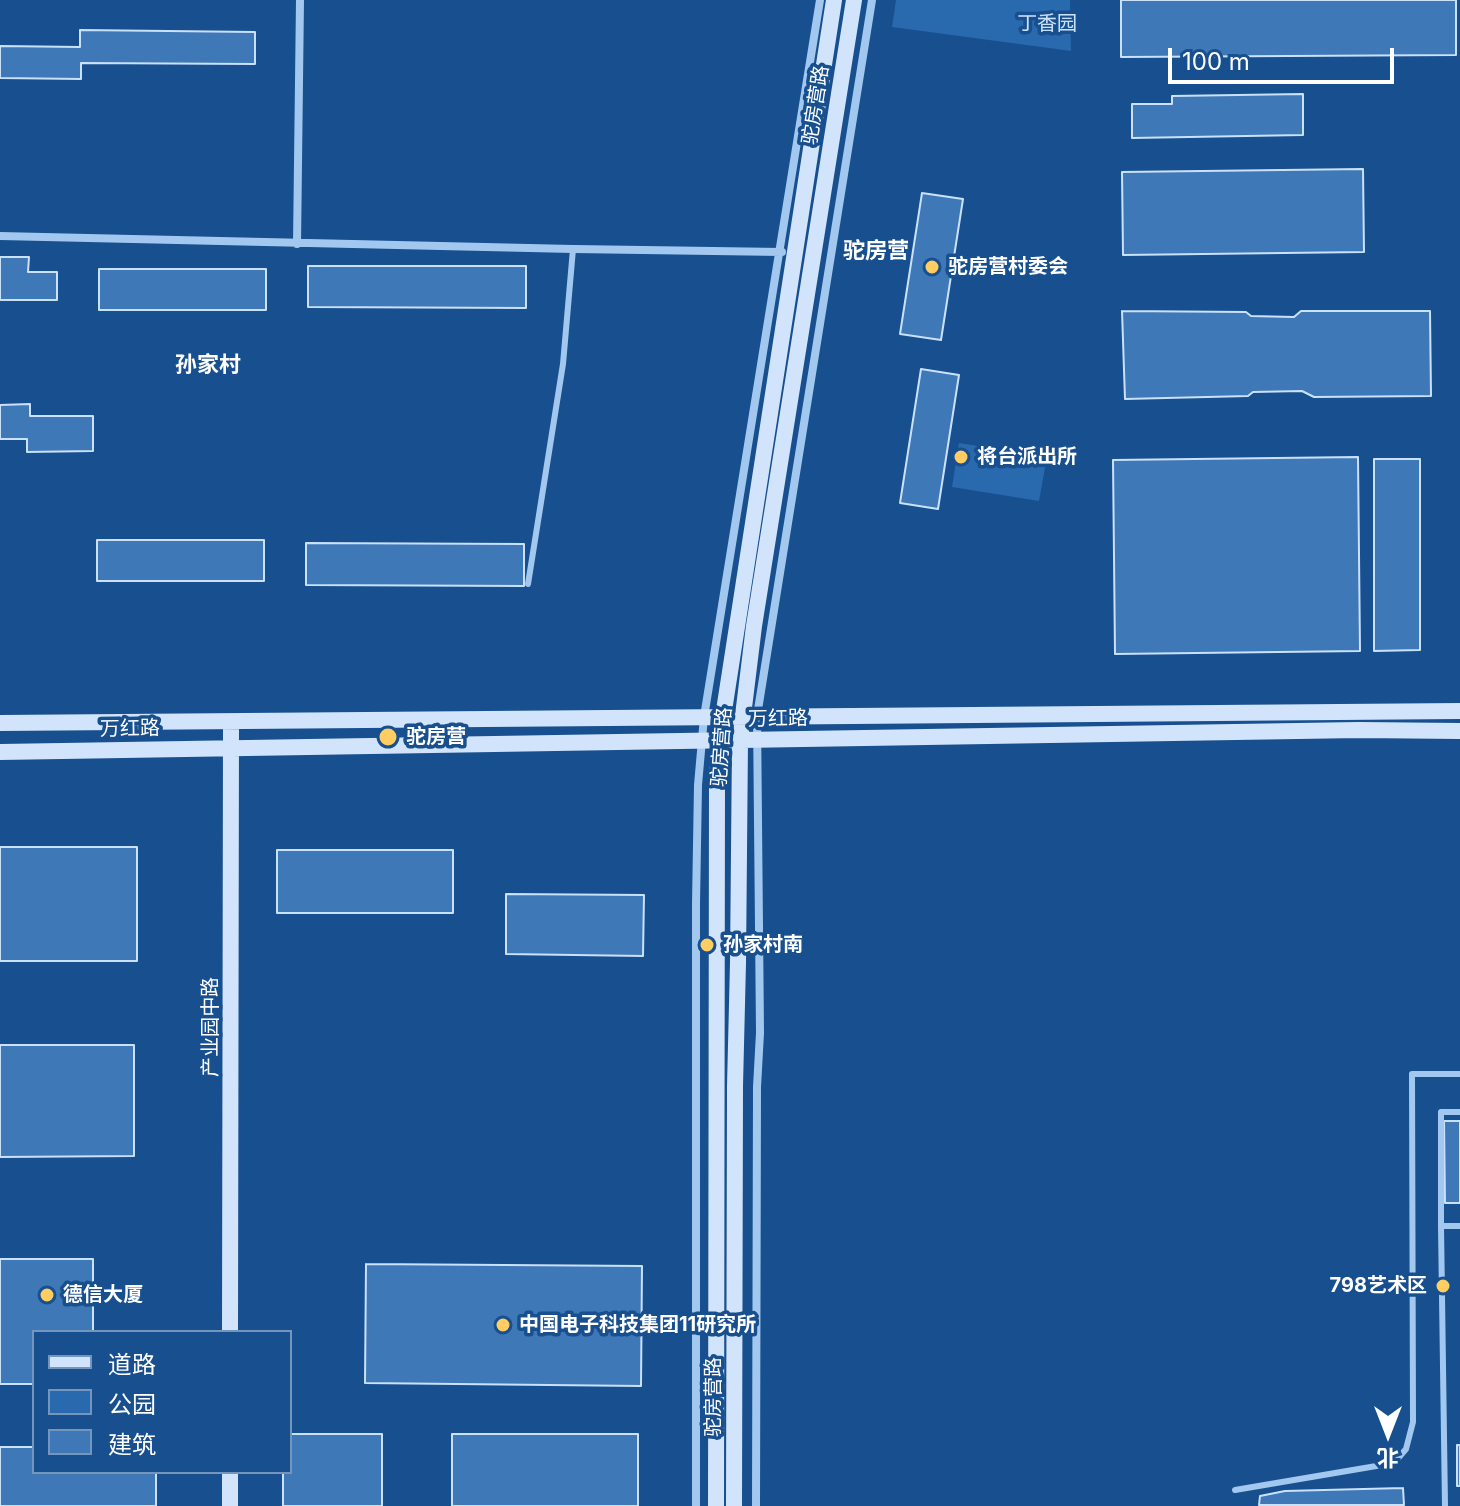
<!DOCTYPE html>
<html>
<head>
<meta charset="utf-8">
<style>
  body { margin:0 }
  #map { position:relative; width:1460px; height:1506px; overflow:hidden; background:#174f8f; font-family:Inter,"Noto Sans SC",sans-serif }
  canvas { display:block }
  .legend { position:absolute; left:32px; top:1330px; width:260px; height:144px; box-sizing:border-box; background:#174f8f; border:2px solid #7495bc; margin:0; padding:10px 14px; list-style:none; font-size:24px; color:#fff }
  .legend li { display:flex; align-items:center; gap:16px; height:40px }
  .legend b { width:40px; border:2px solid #7495bc }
  .north { position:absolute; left:1348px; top:1394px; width:80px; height:80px; -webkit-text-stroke:6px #174f8f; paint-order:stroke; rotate:180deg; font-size:22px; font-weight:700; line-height:32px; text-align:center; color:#fff }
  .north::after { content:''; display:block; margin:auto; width:28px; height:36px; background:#fff; clip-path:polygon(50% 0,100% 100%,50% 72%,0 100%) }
  .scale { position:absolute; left:1168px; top:48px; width:226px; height:36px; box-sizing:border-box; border:4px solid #fff; border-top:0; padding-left:10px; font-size:24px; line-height:28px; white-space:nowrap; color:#fff; -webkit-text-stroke:6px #174f8f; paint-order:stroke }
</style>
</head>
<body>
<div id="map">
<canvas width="1460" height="1506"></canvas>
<ul class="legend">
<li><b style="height:10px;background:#d1e4fb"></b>道路</li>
<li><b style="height:22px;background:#2969ad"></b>公园</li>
<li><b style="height:22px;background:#3f78b7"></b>建筑</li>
</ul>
<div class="north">北</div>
<div class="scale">100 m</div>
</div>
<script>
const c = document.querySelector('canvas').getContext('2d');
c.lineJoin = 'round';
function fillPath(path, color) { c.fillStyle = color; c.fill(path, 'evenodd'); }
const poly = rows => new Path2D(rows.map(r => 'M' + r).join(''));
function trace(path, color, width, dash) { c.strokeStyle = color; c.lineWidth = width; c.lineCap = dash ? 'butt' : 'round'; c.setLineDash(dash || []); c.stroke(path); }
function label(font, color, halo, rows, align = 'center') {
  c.font = font + ' Inter,"Noto Sans SC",sans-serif'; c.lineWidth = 7; c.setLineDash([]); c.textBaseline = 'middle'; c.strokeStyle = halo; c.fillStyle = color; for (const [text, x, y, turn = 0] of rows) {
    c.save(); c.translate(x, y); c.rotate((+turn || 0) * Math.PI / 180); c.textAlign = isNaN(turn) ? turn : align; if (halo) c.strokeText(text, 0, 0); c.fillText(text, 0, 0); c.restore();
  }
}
fillPath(poly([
  [896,0,1070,0,1071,51,892,27],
  [959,443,1047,457,1039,501,952,487]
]), '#2969ad');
const building = poly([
  [1121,0,1456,0,1456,55,1121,57,1121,0],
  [80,30,255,32,255,64,81,63,81,79,0,78,0,46,80,47,80,30],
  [1303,94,1303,135,1132,138,1132,104,1172,104,1172,96,1303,94],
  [1363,169,1364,252,1123,255,1122,172,1363,169],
  [922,193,963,199,941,340,900,334,922,193],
  [0,257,29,257,28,272,57,272,57,300,0,300,0,257],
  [308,266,526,266,526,308,308,307,308,266],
  [99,269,266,269,266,310,99,310,99,269],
  [1122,311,1246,312,1251,316,1294,317,1301,311,1430,311,1431,396,1314,397,1302,391,1253,392,1248,396,1125,399,1122,311],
  [921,369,959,375,938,509,900,503,921,369],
  [30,404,30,416,93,416,93,451,27,452,27,439,0,439,0,405,30,404],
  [1358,457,1360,651,1115,654,1113,460,1358,457],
  [1374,459,1420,459,1420,650,1374,651,1374,459],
  [97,540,264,540,264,581,97,581,97,540],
  [306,543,524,544,524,586,306,585,306,543],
  [0,847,137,847,137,961,0,961,0,847],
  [277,850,453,850,453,913,277,913,277,850],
  [506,894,644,895,643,956,506,954,506,894],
  [0,1045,134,1045,134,1156,0,1157,0,1045],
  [1444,1121,1460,1121,1460,1203,1445,1203,1444,1121],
  [0,1259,93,1259,93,1332,34,1332,34,1384,0,1384,0,1259],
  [366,1264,642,1266,641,1386,365,1383,366,1264],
  [290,1434,382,1434,382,1506,283,1506,283,1472,290,1472,290,1434],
  [452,1434,638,1434,638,1506,452,1506,452,1434],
  [1457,1445,1460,1445,1460,1486,1457,1486,1457,1445],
  [0,1447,34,1447,34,1472,156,1472,156,1506,0,1506,0,1447],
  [1403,1488,1404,1505,1259,1505,1260,1496,1285,1491,1403,1488]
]);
fillPath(building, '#3f78b7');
trace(building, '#cae1fb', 2);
trace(poly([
  [528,584,563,364,573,249],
  [1441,1226,1441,1112,1460,1112],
  [1235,1490,1394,1463,1406,1449,1413,1422,1412,1074,1460,1074],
  [1445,1506,1441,1226,1460,1226]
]), '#a3c8ef', 6);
trace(poly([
  [0,236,573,249,782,252],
  [297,244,300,0],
  [696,1506,696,904,698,785,704,717,820,0],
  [756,1506,757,1087,760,1033,757,716,872,0]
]), '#a3c8ef', 8);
trace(poly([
  [0,723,1460,711],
  [0,752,1359,730,1460,731],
  [230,1332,231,722],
  [230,1506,230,1472],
  [716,1506,717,773,723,717,834,0],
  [734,1506,735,1086,738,963,740,740,754,626,854,0]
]), '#d1e4fb', 16);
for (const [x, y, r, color] of [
  [932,267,8,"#ffcd62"],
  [961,457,8,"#ffcd62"],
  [388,737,10,"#ffcd62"],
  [707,945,8,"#ffcd62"],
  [1443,1286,8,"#ffcd62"],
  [47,1295,8,"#ffcd62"],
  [503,1325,8,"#ffcd62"]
]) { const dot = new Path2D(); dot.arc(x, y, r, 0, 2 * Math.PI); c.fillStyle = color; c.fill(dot); trace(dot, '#174f8f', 3); }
label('20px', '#cae1fb', '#174f8f', [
  ["丁香园",1047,24]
]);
label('20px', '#fff', '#174f8f', [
  ["驼房营路",816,105,-81],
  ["万红路",778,719,-1],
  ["万红路",130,729,-1],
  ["驼房营路",722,747,-86],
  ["产业园中路",211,1027,-90],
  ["驼房营路",714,1397,-90]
]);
label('bold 20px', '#fff', '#174f8f', [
  ["驼房营村委会",948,267],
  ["将台派出所",977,457],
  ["驼房营",406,737],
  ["孙家村南",723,945],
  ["798艺术区",1427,1286,"right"],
  ["德信大厦",63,1295],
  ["中国电子科技集团11研究所",519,1325]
], 'left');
label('bold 22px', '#fff', '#174f8f', [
  ["驼房营",876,251],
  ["孙家村",208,365]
]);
</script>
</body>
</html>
